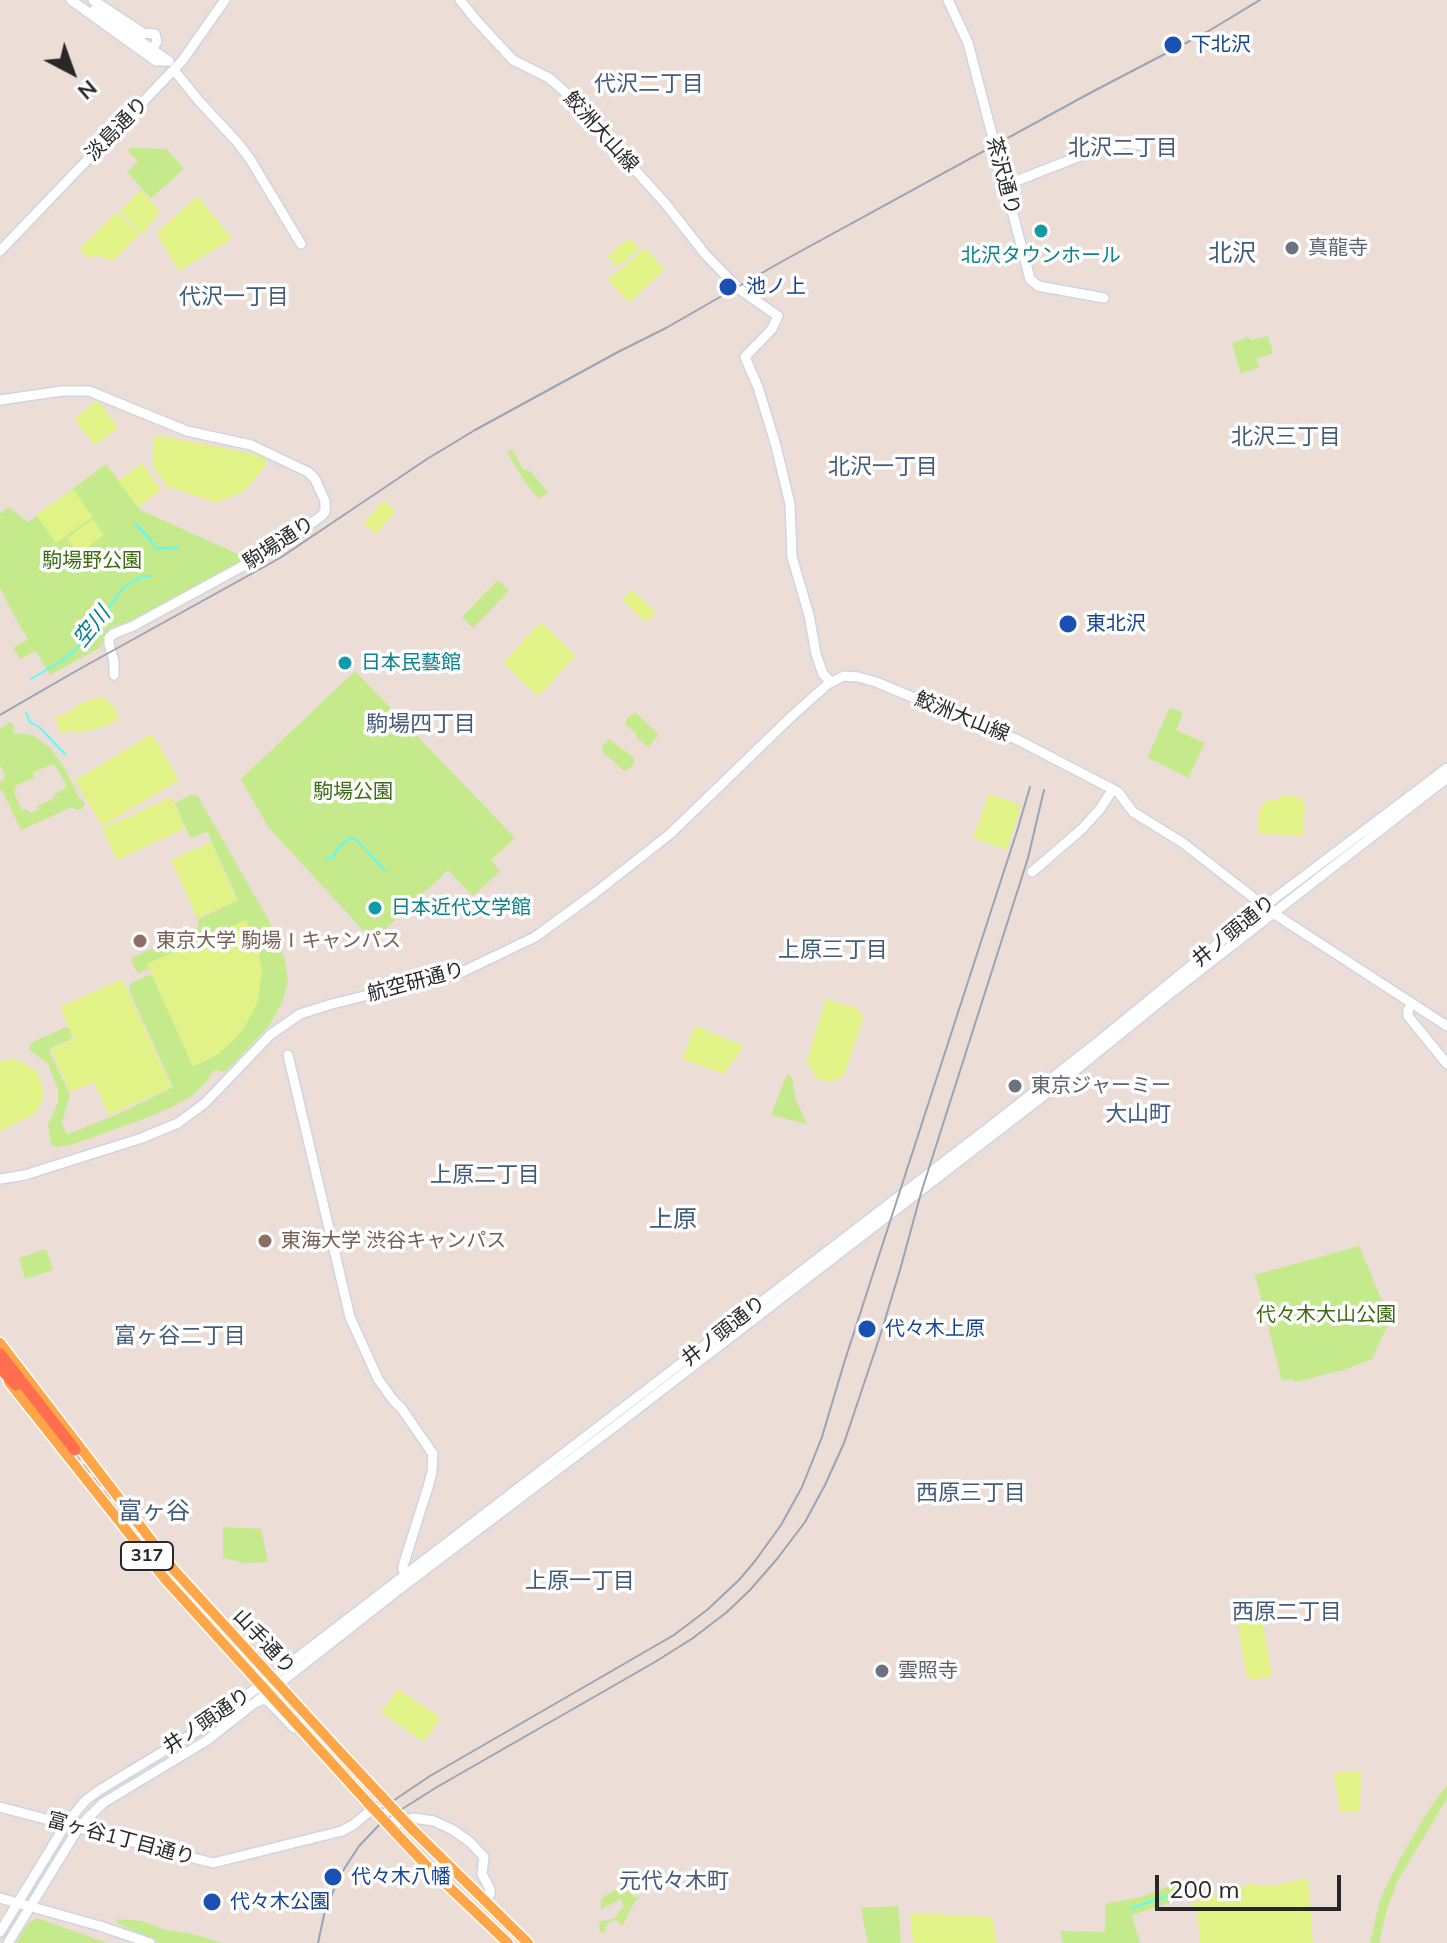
<!DOCTYPE html>
<html>
<head>
<meta charset="utf-8">
<style>
  body { margin:0 }
  #map { position:relative; width:1447px; height:1943px; overflow:hidden; background:#ecddd7; font-family:Mulish,sans-serif }
  canvas { display:block }
  .north { position:absolute; left:32px; top:32px; width:80px; height:80px; -webkit-text-stroke:6px #fff; paint-order:stroke; rotate:139deg; font-size:22px; font-weight:700; line-height:32px; text-align:center; color:#282828 }
  .north::after { content:''; display:block; margin:auto; width:28px; height:36px; background:#282828; clip-path:polygon(50% 0,100% 100%,50% 72%,0 100%) }
  .scale { position:absolute; left:1155px; top:1875px; width:186px; height:36px; box-sizing:border-box; border:4px solid #282828; border-top:0; padding-left:10px; font-size:24px; line-height:28px; white-space:nowrap; color:#282828; -webkit-text-stroke:6px #fff; paint-order:stroke }
</style>
</head>
<body>
<div id="map">
<canvas width="1447" height="1943"></canvas>
<div class="north">N</div>
<div class="scale">200 m</div>
</div>
<script>
const c = document.querySelector('canvas').getContext('2d');
c.lineJoin = 'round';
function fillPath(path, color) { c.fillStyle = color; c.fill(path, 'evenodd'); }
const poly = rows => new Path2D(rows.map(r => 'M' + r).join(''));
function trace(path, color, width, dash) { c.strokeStyle = color; c.lineWidth = width; c.lineCap = dash ? 'butt' : 'round'; c.setLineDash(dash || []); c.stroke(path); }
function label(font, color, halo, rows, align = 'center') {
  c.font = font + ' Mulish,"Noto Sans JP",sans-serif'; c.lineWidth = 7; c.setLineDash([]); c.textBaseline = 'middle'; c.strokeStyle = halo; c.fillStyle = color; for (const [text, x, y, turn = 0] of rows) {
    c.save(); c.translate(x, y); c.rotate((+turn || 0) * Math.PI / 180); c.textAlign = isNaN(turn) ? turn : align; if (halo) c.strokeText(text, 0, 0); c.fillText(text, 0, 0); c.restore();
  }
}
fillPath(poly([
  [131,148,167,149,184,169,151,198,127,172,138,161,128,151],
  [1248,336,1250,340,1268,336,1273,353,1256,359,1259,367,1241,374,1232,344],
  [512,449,523,469,531,472,548,492,539,499,525,482,507,452],
  [106,464,140,510,247,558,132,621,112,627,104,637,101,647,50,675,36,651,20,659,13,648,28,639,12,612,0,587,0,514,9,507,28,522],
  [498,580,509,591,473,628,462,617],
  [355,671,515,838,491,860,500,871,473,896,448,870,373,941,269,828,241,779],
  [1171,708,1183,713,1176,730,1205,743,1188,778,1149,758,1148,756,1169,709],
  [635,712,658,734,657,737,648,747,637,738,636,734,626,725,626,720],
  [10,722,14,725,13,733,33,735,50,748,64,767,79,797,85,804,82,809,77,810,72,807,21,830,2,790,0,790,0,782,3,780,5,776,0,765,0,729],
  [54,764,66,784,66,787,53,796,53,799,37,806,39,809,30,813,27,809,22,811,14,793,16,785,35,778,33,772],
  [609,739,634,758,634,764,627,770,624,771,602,751,602,747],
  [190,795,197,795,268,919,284,956,288,981,283,1001,268,1027,225,1072,214,1070,207,1081,190,1097,170,1108,141,1120,71,1145,55,1147,51,1144,48,1125,58,1103,58,1089,48,1064,29,1049,31,1043,66,1027,70,1030,72,1036,70,1040,52,1047,49,1051,70,1095,62,1122,66,1133,68,1134,118,1114,173,1087,129,990,130,984,148,975,152,976,193,1066,208,1060,226,1047,258,947,246,921,147,964,149,968,138,974,131,960,133,957,194,930,198,928,199,921,197,920,238,900,208,833,205,832,192,838,190,837,175,803],
  [787,1074,792,1077,795,1098,807,1124,771,1115],
  [1359,1246,1390,1320,1372,1359,1343,1370,1295,1382,1293,1379,1282,1381,1255,1275],
  [46,1249,53,1270,25,1279,19,1258],
  [223,1527,261,1529,268,1562,245,1563,223,1558],
  [1447,1784,1447,1798,1397,1882,1386,1912,1379,1943,1370,1943,1380,1900,1394,1870,1423,1819],
  [634,1880,638,1888,631,1893,634,1898,639,1896,640,1898,635,1901,622,1926,618,1921,614,1920,607,1923,607,1926,605,1927,606,1933,600,1932,599,1922,616,1918,619,1911,624,1907,621,1899,601,1909,601,1899,616,1889],
  [1176,1884,1181,1899,1132,1915,1140,1943,1063,1943,1060,1931,1105,1932,1105,1904,1141,1897],
  [898,1906,901,1943,868,1943,861,1908],
  [37,1918,107,1943,108,1943,16,1943,29,1922],
  [118,1919,142,1921,163,1929,196,1935,223,1943,160,1943,117,1923]
]), '#c4ea8c');
fillPath(poly([
  [141,190,160,211,142,235,120,211],
  [198,196,232,239,179,271,156,233],
  [117,212,139,234,113,261,99,256,87,257,79,249],
  [630,238,639,249,617,267,607,256],
  [645,248,665,270,629,302,608,280],
  [98,400,118,428,94,445,74,418],
  [155,435,251,453,266,459,265,467,244,491,217,503,167,486,152,465],
  [142,463,161,490,138,507,118,481],
  [73,489,93,517,56,543,36,515],
  [384,500,396,512,375,534,363,523],
  [93,519,104,535,78,554,67,538],
  [632,590,656,613,646,622,622,600],
  [541,622,576,656,538,696,503,663],
  [102,697,110,702,111,707,115,706,119,721,109,723,109,725,78,733,74,730,60,733,55,718,78,707,77,704],
  [152,734,179,780,102,826,75,780],
  [989,794,1021,805,1007,850,973,838],
  [1286,794,1301,798,1305,804,1303,835,1258,834,1259,810,1265,802,1273,799,1279,800,1280,795,1285,797],
  [171,797,185,828,117,860,102,829],
  [211,842,237,901,197,918,171,860],
  [246,920,258,947,262,972,257,1004,244,1028,233,1041,218,1054,193,1066,147,964],
  [122,979,171,1087,109,1115,94,1082,70,1092,51,1049,74,1039,60,1007],
  [826,999,858,1009,860,1013,864,1015,846,1071,840,1078,829,1082,816,1079,817,1076,806,1063],
  [695,1026,744,1046,724,1074,682,1059],
  [11,1059,25,1063,37,1072,43,1087,43,1095,42,1102,33,1115,0,1131,0,1062],
  [1257,1615,1257,1618,1262,1618,1272,1676,1251,1680,1246,1674,1237,1618],
  [398,1689,441,1718,423,1742,381,1712],
  [1361,1771,1360,1811,1340,1811,1334,1773],
  [1308,1878,1313,1943,1200,1943,1198,1919,1192,1903,1250,1884,1270,1886],
  [910,1913,992,1917,997,1943,913,1943]
]), '#e1f386');
trace(poly([
  [135,524,150,539,156,549,179,547],
  [31,679,63,660,76,649,92,632,123,588,143,576,151,576],
  [26,713,30,722,39,727,65,754],
  [366,850,385,871],
  [327,859,334,856,337,849,349,839,354,838,364,848],
  [1131,1908,1175,1894]
]), '#5cfafc', 2);
trace(poly([
  [75,1450,106,1492,123,1509]
]), '#c5b9b4', 11, [11, 5.5]);
const secondary = poly([
  [71,0,156,61,169,61],
  [93,0,143,33,155,34,157,41,153,49],
  [460,0,476,20,513,60,549,78,563,90,665,203,705,254,729,279,742,291,778,316,772,329,745,357,758,387,776,446,790,504,792,557,809,615,816,654,823,674,831,682],
  [948,0,968,43,1030,279,1038,286,1104,298],
  [95,9,167,60],
  [174,70,199,101,238,143,250,159,301,244],
  [1006,185,1098,149,1118,146,1123,143,1142,145,1145,147],
  [0,251,182,61,225,0],
  [0,400,62,391,89,391,187,431,251,445,308,472,315,479,325,501,325,512,320,517,276,548,133,626,113,634,109,638,109,644,114,661,114,675],
  [1032,872,1082,829,1100,809,1113,789],
  [1412,1004,1408,1010,1408,1016,1447,1064],
  [288,1055,350,1317,378,1379,393,1400,402,1409,433,1454,432,1472,428,1487,403,1566,403,1570,408,1578],
  [0,1179,25,1175,142,1138,178,1123,205,1103,270,1035,300,1014,332,1004,462,972,535,937,595,893,670,834,792,716,828,684,844,676,858,677,876,682,993,731,1016,739,1118,792,1133,812,1183,843,1273,913,1447,1026],
  [258,1702,263,1699,268,1701,294,1728],
  [0,1807,213,1863,342,1831,353,1825,375,1807,397,1823,413,1818,434,1821,453,1830,470,1842,484,1857,482,1874,490,1889,490,1894,484,1900],
  [0,1898,100,1926,150,1943],
  [0,1932,66,1824,85,1801,98,1791,202,1728,272,1677,992,1125,1104,1037,1254,914,1447,768],
  [8,1943,79,1827,103,1803,206,1741,397,1591,614,1427,1046,1094,1167,996,1447,778]
]);
const primary = poly([
  [0,1343,174,1570,341,1753],
  [9,1382,165,1579,368,1803],
  [412,1829,528,1943],
  [395,1832,425,1864,508,1943]
]);
const highway = poly([
  [0,1354,75,1450],
  [0,1368,16,1385]
]);
trace(secondary, '#ccd6e3', 12);
trace(primary, '#fff', 13);
trace(highway, '#fff', 14);
trace(secondary, '#fff', 9);
trace(primary, '#ffa649', 10);
trace(highway, '#ff6e4f', 11);
trace(poly([
  [0,715,76,671,280,558,427,459,475,430,618,352,666,328,781,262,1090,93,1207,32,1260,0],
  [381,1809,430,1776,674,1635,707,1610,739,1580,755,1561,781,1525,802,1487,822,1437,844,1363,1018,828,1030,787],
  [318,1943,324,1915,339,1877,359,1846,383,1821,437,1787,655,1662,693,1638,727,1612,750,1590,777,1559,805,1522,825,1485,844,1443,881,1333,900,1270,921,1193,1028,858,1044,790]
]), '#99a4b5', 2);
const primaryBridge = poly([
  [341,1753,412,1829],
  [368,1803,395,1832]
]);
trace(primaryBridge, '#fff', 13, []);
trace(primaryBridge, '#ffa649', 10);
for (const [x, y, r, color] of [
  [1173,45,10,"#1a4fb4"],
  [1041,231,8,"#0f9aa8"],
  [1292,248,8,"#6b7280"],
  [728,287,10,"#1a4fb4"],
  [1068,624,10,"#1a4fb4"],
  [345,663,8,"#0f9aa8"],
  [375,908,8,"#0f9aa8"],
  [140,941,8,"#8d6e63"],
  [1015,1086,8,"#6b7280"],
  [265,1241,8,"#8d6e63"],
  [867,1329,10,"#1a4fb4"],
  [882,1671,8,"#6b7280"],
  [333,1877,10,"#1a4fb4"],
  [212,1902,10,"#1a4fb4"]
]) { const dot = new Path2D(); dot.arc(x, y, r, 0, 2 * Math.PI); c.fillStyle = color; c.fill(dot); trace(dot, '#fff', 3); }
for (const [x, y, w] of [
  [147,1556,52]
]) { const box = new Path2D(); box.roundRect(x - w / 2, y - 14, w, 28, 6); c.fillStyle = '#fff'; c.fill(box); trace(box, '#282828', 2); }
label('bold 18px', '#282828', null, [
  ["317",147,1556]
]);
label('20px', '#164399', '#fff', [
  ["下北沢",1191,45],
  ["池ノ上",746,287],
  ["東北沢",1086,624],
  ["代々木上原",885,1329],
  ["代々木八幡",351,1877],
  ["代々木公園",230,1902]
], 'left');
label('20px', '#282828', '#fff', [
  ["淡島通り",117,129,-46],
  ["鮫洲大山線",601,132,48],
  ["茶沢通り",1003,176,75],
  ["駒場通り",279,543,-33],
  ["鮫洲大山線",962,717,22],
  ["井ノ頭通り",1234,931,-39],
  ["航空研通り",416,982,-15],
  ["井ノ頭通り",724,1331,-38],
  ["山手通り",264,1642,47],
  ["井ノ頭通り",207,1721,-34],
  ["富ヶ谷1丁目通り",121,1839,15]
]);
label('20px', '#5b616d', '#fff', [
  ["真龍寺",1308,248],
  ["東京ジャーミー",1031,1086],
  ["雲照寺",898,1671]
], 'left');
label('20px', '#0d838f', '#fff', [
  ["北沢タウンホール",1041,256,"center"],
  ["日本民藝館",361,663],
  ["日本近代文学館",391,908]
], 'left');
label('20px', '#3b6b11', '#fff', [
  ["駒場野公園",92,561],
  ["駒場公園",353,792],
  ["代々木大山公園",1326,1315]
]);
label('20px', '#785e54', '#fff', [
  ["東京大学 駒場Ⅰキャンパス",156,941],
  ["東海大学 渋谷キャンパス",281,1241]
], 'left');
label('22px', '#435c7d', '#fff', [
  ["代沢二丁目",649,84],
  ["北沢二丁目",1123,148],
  ["代沢一丁目",234,297],
  ["北沢三丁目",1286,437],
  ["北沢一丁目",883,467],
  ["駒場四丁目",421,724],
  ["上原三丁目",833,950],
  ["大山町",1138,1114],
  ["上原二丁目",485,1175],
  ["富ヶ谷二丁目",180,1336],
  ["西原三丁目",971,1493],
  ["上原一丁目",580,1581],
  ["西原二丁目",1287,1612],
  ["元代々木町",674,1881]
]);
label('italic 22px', '#03818d', '#fff', [
  ["空川",92,627,-51]
]);
label('24px', '#435c7d', '#fff', [
  ["北沢",1232,254],
  ["上原",673,1220],
  ["富ヶ谷",154,1512]
]);
</script>
</body>
</html>
